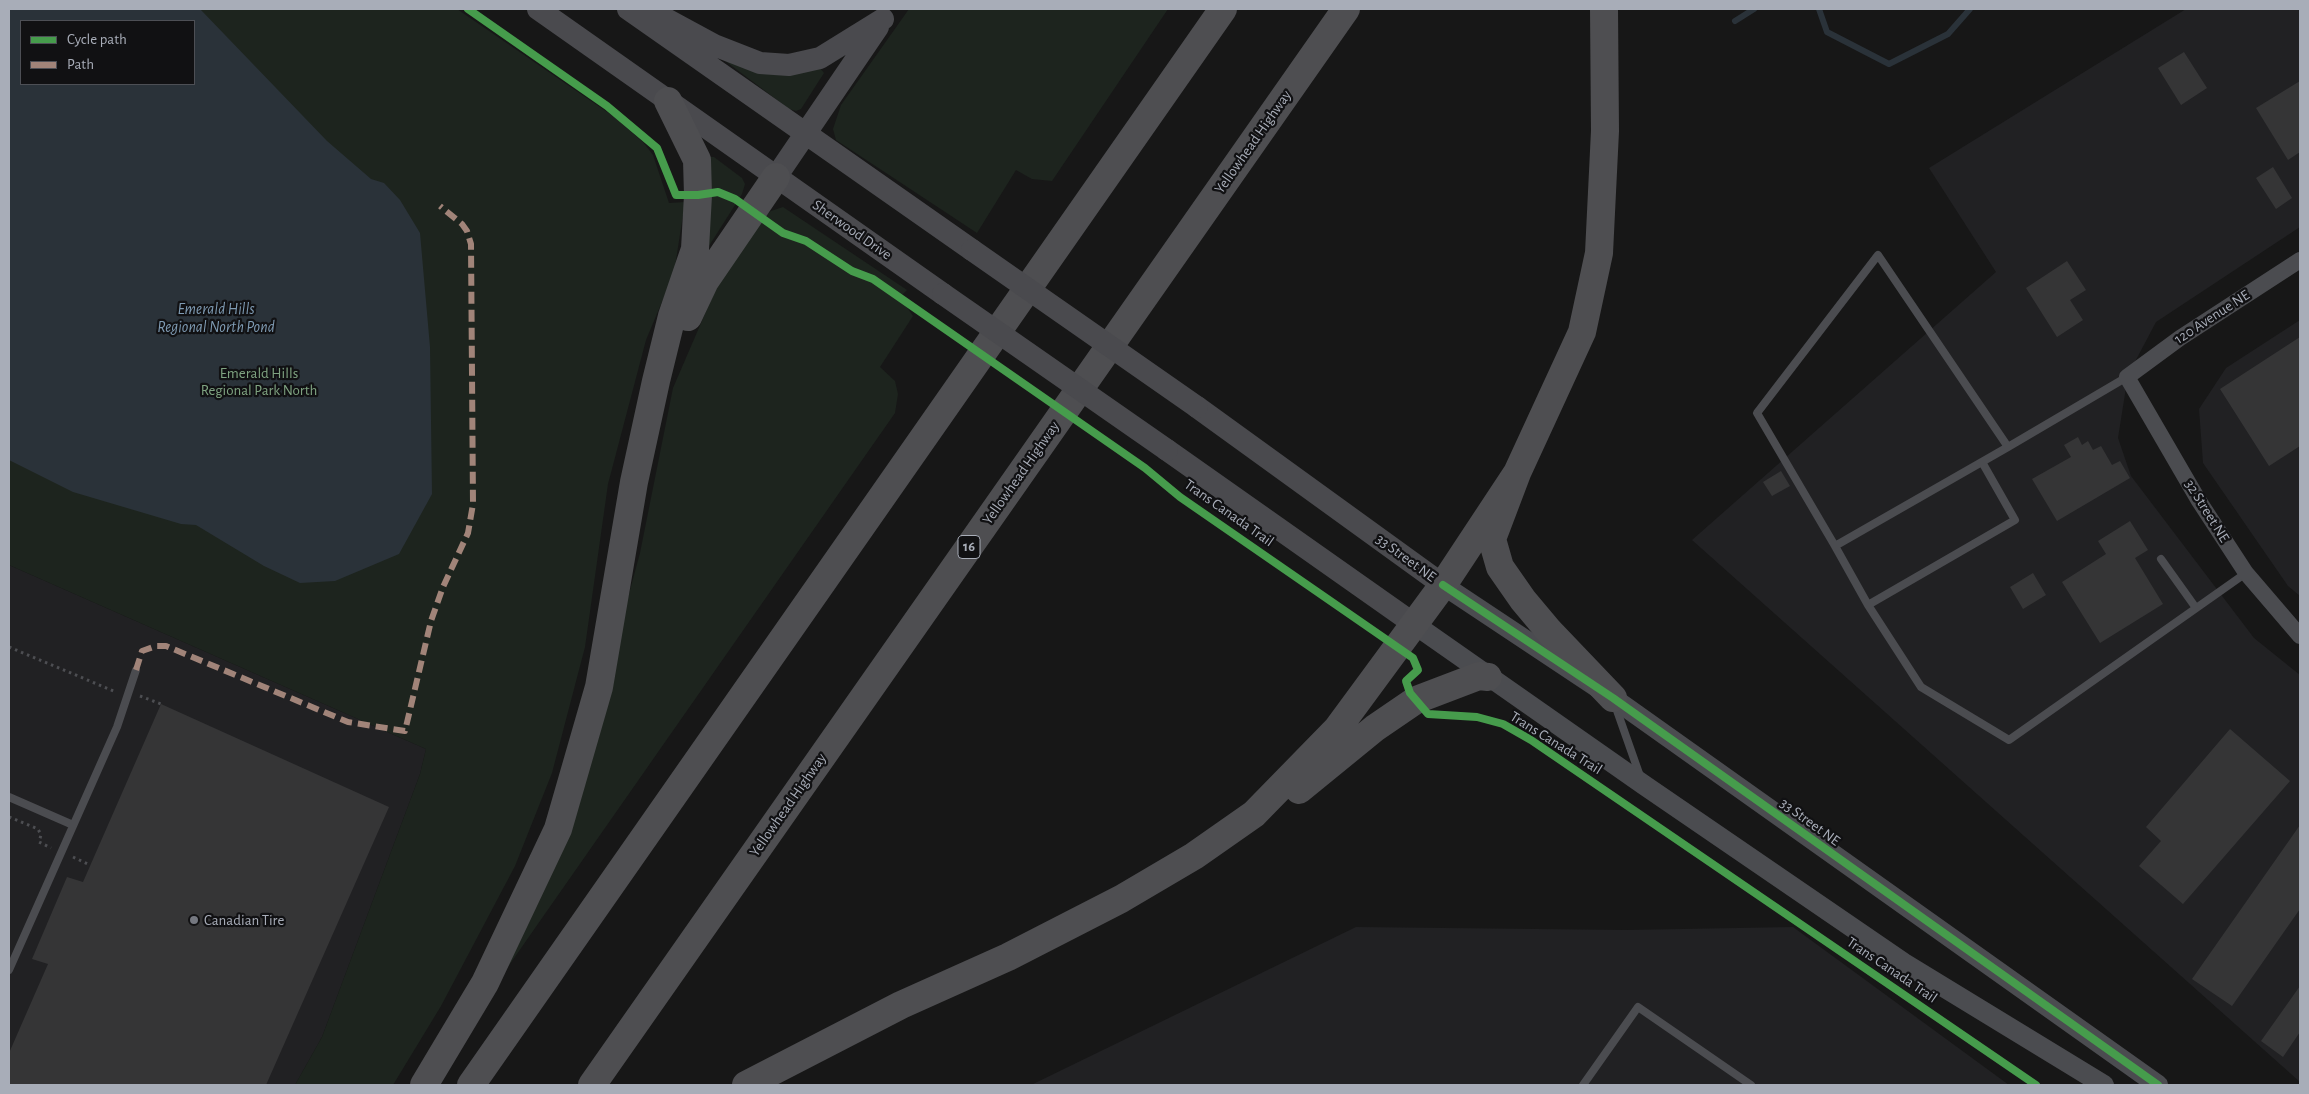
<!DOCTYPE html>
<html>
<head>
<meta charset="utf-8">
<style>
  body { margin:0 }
  #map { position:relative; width:2309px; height:1094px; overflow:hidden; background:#171717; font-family:"Alegreya Sans",sans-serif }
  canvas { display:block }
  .frame { position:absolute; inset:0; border:10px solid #a8adb8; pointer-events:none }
  .legend { position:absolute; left:20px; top:20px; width:175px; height:65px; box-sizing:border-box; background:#111113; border:1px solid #4d4f55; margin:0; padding:6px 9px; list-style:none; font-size:15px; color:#a8adb8 }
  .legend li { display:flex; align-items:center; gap:10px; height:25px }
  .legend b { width:25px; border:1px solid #4d4f55 }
</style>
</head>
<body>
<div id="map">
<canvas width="2309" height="1094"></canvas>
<div class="frame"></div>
<ul class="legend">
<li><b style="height:6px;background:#469c4c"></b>Cycle path</li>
<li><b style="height:6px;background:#a18479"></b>Path</li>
</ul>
</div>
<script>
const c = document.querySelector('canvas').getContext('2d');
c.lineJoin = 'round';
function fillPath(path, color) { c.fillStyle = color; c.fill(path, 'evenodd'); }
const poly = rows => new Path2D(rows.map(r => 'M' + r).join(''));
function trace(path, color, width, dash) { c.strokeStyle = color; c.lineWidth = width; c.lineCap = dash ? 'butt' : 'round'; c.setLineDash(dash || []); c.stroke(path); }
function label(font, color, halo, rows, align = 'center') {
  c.font = font + ' "Alegreya Sans",sans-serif'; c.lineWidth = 4.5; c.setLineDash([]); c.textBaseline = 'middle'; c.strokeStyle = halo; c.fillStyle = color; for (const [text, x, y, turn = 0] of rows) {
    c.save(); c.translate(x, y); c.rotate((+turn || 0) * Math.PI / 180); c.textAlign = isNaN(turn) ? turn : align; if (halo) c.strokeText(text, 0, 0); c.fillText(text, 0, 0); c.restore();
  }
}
fillPath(poly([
  [2186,9,2300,9,2300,227,2156,322,2128,375,2118,438,2131,476,2254,638,2300,675,2300,1082,1692,540,1996,272,1929,168],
  [2300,320,2300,596,2288,586,2203,463,2199,409,2226,368],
  [9,565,426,749,420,774,322,1037,295,1085,9,1085],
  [1356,927,1626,930,1793,927,2009,1085,1031,1085]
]), '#212123');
fillPath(poly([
  [9,9,457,9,613,116,643,142,653,155,669,203,685,202,674,273,646,340,608,484,585,647,552,773,515,866,441,1006,393,1085,295,1085,322,1037,420,774,426,749,9,565],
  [21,21,194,21,194,84,21,84],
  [909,9,1168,9,1052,181,1032,179,1016,170,977,233,836,140,833,129,841,105],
  [720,57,821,69,824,73,801,109,796,111,789,109],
  [710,157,714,157,742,178,745,184,742,194,702,257],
  [783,207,907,290,900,297,913,316,880,367,895,381,898,394,895,413,468,1024,500,965,623,616,640,553,673,388,723,272,748,230,771,211]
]), '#1d241e');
fillPath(poly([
  [9,9,200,9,327,141,371,179,384,183,400,200,420,233,430,347,432,494,399,554,335,581,300,583,264,566,196,525,181,524,73,492,9,460],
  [21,21,194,21,194,84,21,84]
]), '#2a3239');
trace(poly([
  [1819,9,1827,32,1889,64,1948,34,1970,9],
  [1735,21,1754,9]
]), '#2a3239', 6);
fillPath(poly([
  [2184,52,2207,88,2181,105,2158,68],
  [2300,81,2300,152,2288,160,2256,108],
  [2273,167,2292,198,2276,209,2256,178],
  [2067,261,2086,290,2070,300,2083,320,2057,337,2026,288],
  [2300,337,2300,446,2269,466,2220,389],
  [2078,437,2082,445,2088,441,2093,450,2101,446,2112,465,2120,461,2130,478,2057,521,2032,479,2071,457,2064,445],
  [1781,471,1790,486,1772,496,1763,482],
  [2130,521,2148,550,2135,558,2163,604,2100,643,2062,582,2106,554,2098,541],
  [2033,573,2046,595,2023,609,2010,587],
  [161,704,389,807,266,1085,9,1085,9,1053,48,964,32,959,67,877,83,882],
  [2230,729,2290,781,2183,904,2139,866,2161,841,2146,827],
  [2300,825,2300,909,2232,1006,2192,979],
  [2300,986,2300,1032,2283,1057,2261,1041]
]), '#353536');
trace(poly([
  [9,647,116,692],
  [140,696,161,704],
  [9,817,38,829,41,835,39,842,51,848],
  [73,857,90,865]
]), '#4d4e52', 3, [2.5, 4]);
trace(poly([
  [2127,377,2008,447,1835,546,1868,605,1921,687,2009,740,2246,573],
  [1835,546,1757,413,1878,255,2008,447],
  [2161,559,2196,608],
  [1868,605,2015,520,1982,462],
  [1615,705,1640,776],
  [9,797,73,825],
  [9,970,117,727,136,670],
  [1583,1085,1638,1007,1751,1085]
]), '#4b4c50', 8);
trace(poly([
  [2300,260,2180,338,2127,377,2199,501,2246,573,2300,636]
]), '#4b4c50', 16);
trace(poly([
  [1443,585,1613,698,2158,1085],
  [1414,624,1644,785,1904,963,2104,1085]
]), '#4b4c50', 20);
trace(poly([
  [538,9,943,294],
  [628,9,972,250],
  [653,12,714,45,760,63,789,65,820,58,883,19],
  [776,177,878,27],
  [1197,407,1443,585],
  [1167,450,1414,624]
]), '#4a4a4e', 22);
trace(poly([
  [1604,9,1605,131,1599,253,1582,332,1517,473,1492,539,1500,567,1523,600,1549,631,1613,698],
  [688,317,705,281,776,177],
  [1299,790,1375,728,1416,700,1479,676,1488,677],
  [424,1085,485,983,558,829,599,687,634,482,656,381,672,316,695,249,698,195,697,160,668,101],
  [471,1085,1223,9],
  [592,1085,1346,9],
  [746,1085,901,1005,1008,957,1121,899,1194,856,1254,814,1337,729,1443,585,1517,473]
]), '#4e4e51', 28);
trace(poly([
  [972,250,1197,407],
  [943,294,1167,450]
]), '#4a4a4e', 22);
trace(poly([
  [136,670,142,651,156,646,166,646,348,722,405,731,431,621,443,587,468,533,473,504,471,244,467,231,462,224,440,206]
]), '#a18479', 6, [12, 6]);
trace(poly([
  [468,9,607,106,657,148,676,195,698,195,718,192,735,199,783,233,806,241,852,271,873,279,1145,468,1180,497,1413,658,1418,670,1406,681,1410,693,1428,714,1477,717,1503,724,1531,740,2036,1085],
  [1443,585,1613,698,2158,1085]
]), '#469c4c', 8);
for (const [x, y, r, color] of [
  [194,920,5,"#757880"]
]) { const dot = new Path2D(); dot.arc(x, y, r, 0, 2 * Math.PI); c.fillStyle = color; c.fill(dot); trace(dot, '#111113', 2); }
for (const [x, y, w] of [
  [969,547,22]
]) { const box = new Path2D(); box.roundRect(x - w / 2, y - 11.5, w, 23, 4); c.fillStyle = '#111113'; c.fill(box); trace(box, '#a8adb8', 1); }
label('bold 14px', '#a8adb8', null, [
  ["16",969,547]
]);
label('15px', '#a8adb8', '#111113', [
  ["Yellowhead Highway",1253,142,-55],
  ["Sherwood Drive",852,230,35],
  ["120 Avenue NE",2212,317,-33],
  ["Yellowhead Highway",1021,473,-55],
  ["32 Street NE",2207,511,58],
  ["Trans Canada Trail",1229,513,35],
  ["33 Street NE",1406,558,36],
  ["Trans Canada Trail",1556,743,32],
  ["Yellowhead Highway",788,805,-55],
  ["33 Street NE",1810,822,36],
  ["Trans Canada Trail",1892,970,34]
]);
label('15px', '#7fa381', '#111113', [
  ["Emerald Hills",259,373],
  ["Regional Park North",259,390]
]);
label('15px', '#a8adb8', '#111113', [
  ["Canadian Tire",204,920]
], 'left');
label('italic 16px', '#7f9bb3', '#111113', [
  ["Emerald Hills",216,309],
  ["Regional North Pond",216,327]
]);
</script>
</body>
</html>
